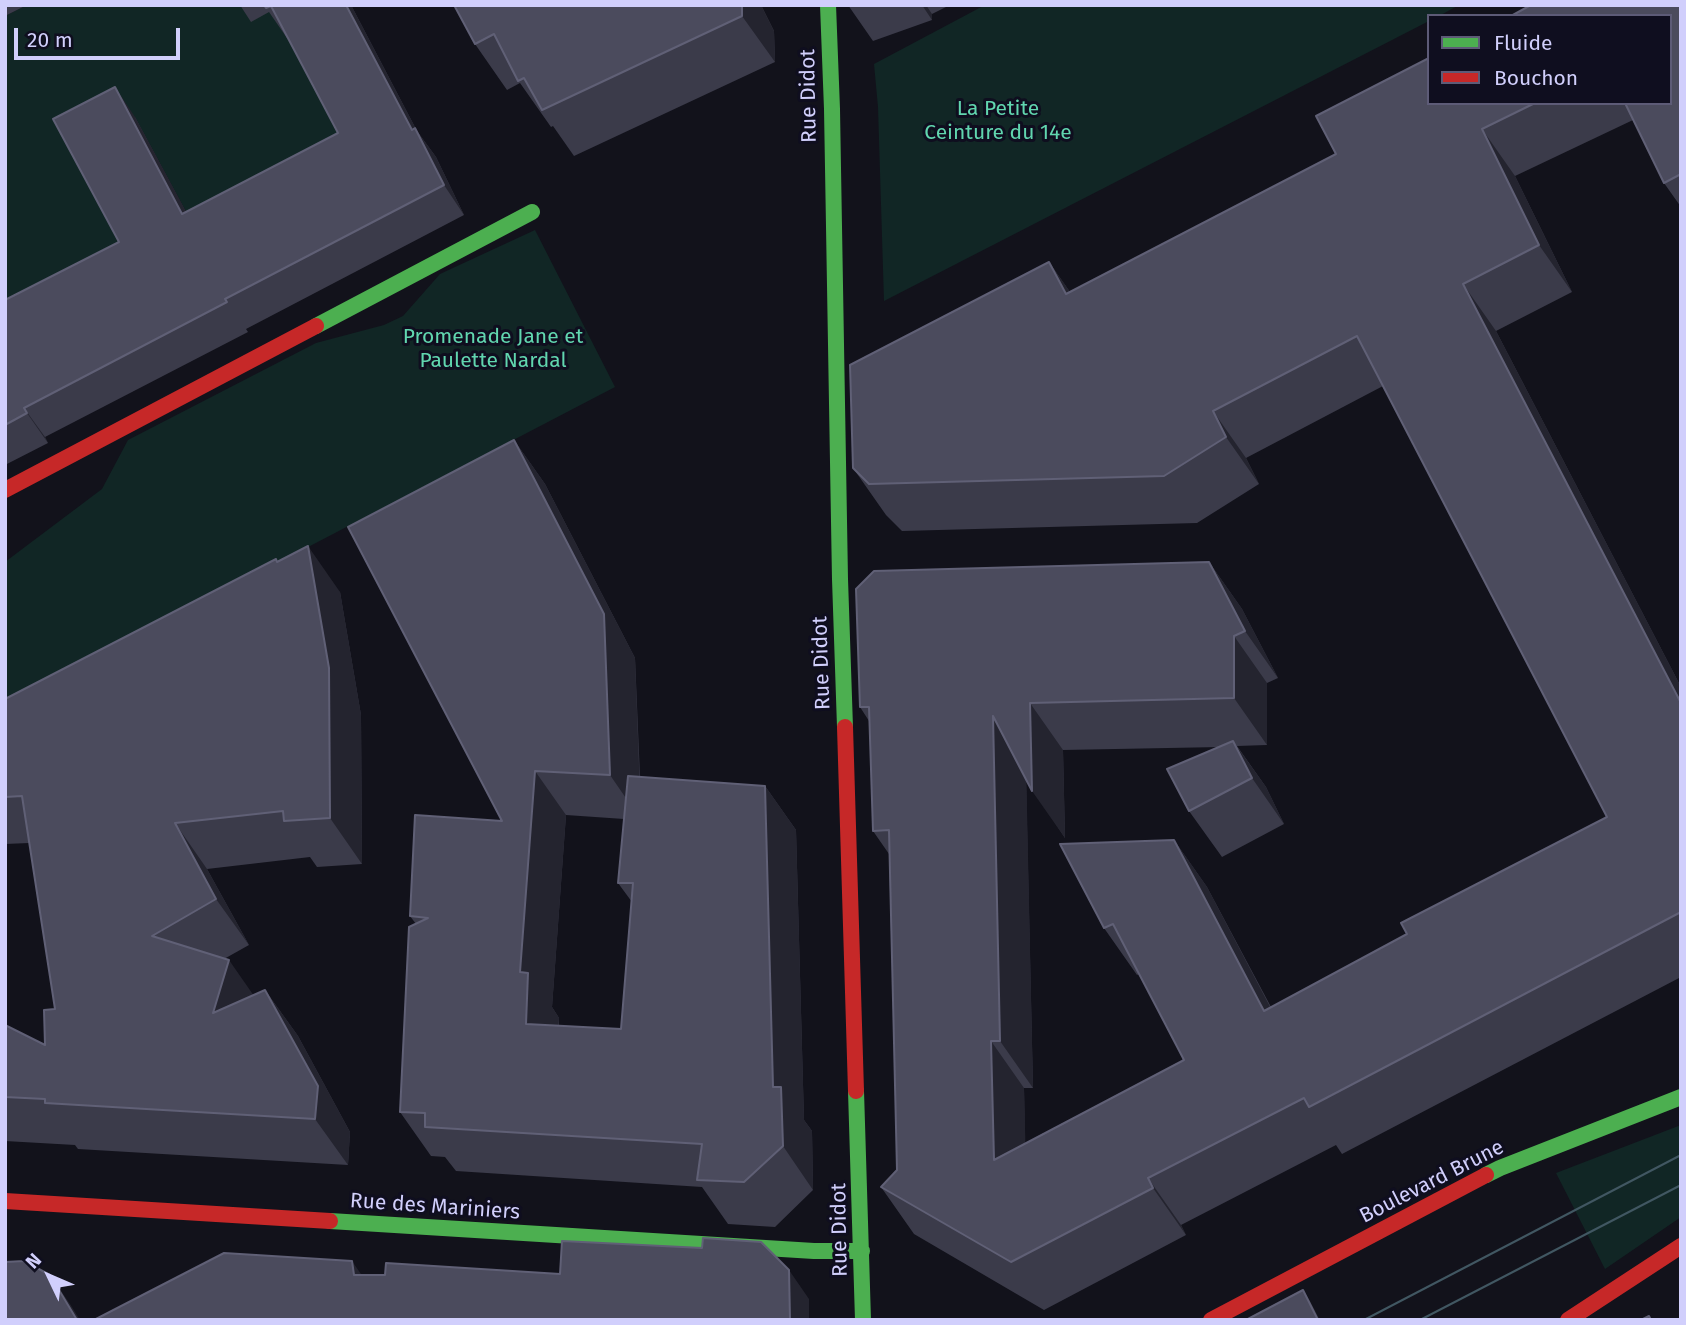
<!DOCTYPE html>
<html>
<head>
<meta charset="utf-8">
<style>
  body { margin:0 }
  #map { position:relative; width:1686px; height:1325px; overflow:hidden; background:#12121b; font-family:"Fira Sans",sans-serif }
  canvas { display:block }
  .frame { position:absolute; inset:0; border:7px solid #d1cffc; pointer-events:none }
  .legend { position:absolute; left:1427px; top:14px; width:245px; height:91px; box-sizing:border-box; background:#0f0e1f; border:2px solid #5d5b77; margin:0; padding:9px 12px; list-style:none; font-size:21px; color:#d1cffc }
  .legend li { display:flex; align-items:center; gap:14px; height:35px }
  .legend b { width:35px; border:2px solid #5d5b77 }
  .north { position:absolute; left:14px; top:1241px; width:70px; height:70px; -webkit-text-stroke:5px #0f0e1f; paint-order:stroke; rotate:314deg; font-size:19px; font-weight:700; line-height:28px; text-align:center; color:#d1cffc }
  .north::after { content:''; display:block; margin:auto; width:24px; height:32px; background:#d1cffc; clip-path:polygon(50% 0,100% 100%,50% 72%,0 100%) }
  .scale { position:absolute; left:14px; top:28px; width:166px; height:32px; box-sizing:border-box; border:4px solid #d1cffc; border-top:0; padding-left:9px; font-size:21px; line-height:24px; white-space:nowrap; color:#d1cffc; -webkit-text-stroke:5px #0f0e1f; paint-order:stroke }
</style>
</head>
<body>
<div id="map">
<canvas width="1686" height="1325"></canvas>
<div class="frame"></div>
<ul class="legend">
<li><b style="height:9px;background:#4caf50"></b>Fluide</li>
<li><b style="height:9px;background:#c62828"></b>Bouchon</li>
</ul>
<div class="north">N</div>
<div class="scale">20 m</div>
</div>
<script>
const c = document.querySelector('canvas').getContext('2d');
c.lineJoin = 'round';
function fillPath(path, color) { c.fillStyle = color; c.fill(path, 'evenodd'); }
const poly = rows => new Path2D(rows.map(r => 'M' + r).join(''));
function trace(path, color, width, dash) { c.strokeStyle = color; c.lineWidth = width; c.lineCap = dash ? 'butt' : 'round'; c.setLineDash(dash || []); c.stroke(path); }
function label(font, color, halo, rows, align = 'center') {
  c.font = font + ' "Fira Sans",sans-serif'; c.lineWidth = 6; c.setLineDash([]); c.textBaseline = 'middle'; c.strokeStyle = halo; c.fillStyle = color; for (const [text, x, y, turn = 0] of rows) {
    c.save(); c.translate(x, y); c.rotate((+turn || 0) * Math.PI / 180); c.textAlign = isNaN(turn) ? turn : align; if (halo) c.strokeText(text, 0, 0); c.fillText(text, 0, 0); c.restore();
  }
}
fillPath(poly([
  [27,5,244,5,272,11,373,189,203,243,135,117,140,271,5,345,5,16],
  [985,5,1459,5,1439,16,1429,16,1429,21,884,301,878,107,874,64],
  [535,230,615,387,5,705,5,562,102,489,128,440,316,343,384,325,403,316,440,274],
  [1681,1125,1681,1217,1605,1269,1556,1173]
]), '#112625');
trace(poly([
  [828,5,832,109,840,579,845,727],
  [316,326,532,212],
  [856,1091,863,1320],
  [1486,1175,1500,1168,1681,1097],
  [330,1221,814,1251,862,1251]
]), '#4caf50', 16);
trace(poly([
  [5,490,316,326],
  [845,727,856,1091],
  [5,1201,330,1221],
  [1211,1320,1486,1175],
  [1568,1320,1681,1246]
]), '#c62828', 16);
trace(poly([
  [1364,1320,1681,1155],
  [1420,1320,1681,1185]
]), '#415762', 2);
fillPath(poly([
  [5,5,27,5,5,16],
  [240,5,351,5,417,131,436,157,464,215,246,329,248,332,45,437,48,443,5,465,5,300,119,242,135,117,186,212,338,133,288,38,287,38,269,12,251,22],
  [454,5,761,5,774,31,775,62,574,156,553,126,551,127,520,83,507,90,475,44],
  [848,5,950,5,932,14,932,20,873,41],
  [1681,5,1681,207,1664,183,1633,120,1515,176,1572,292,1496,331,1681,687,1681,977,1342,1154,1336,1145,1181,1225,1186,1235,1044,1310,914,1234,881,1187,897,1170,889,854,873,831,869,721,860,707,1209,562,1242,609,1278,678,1267,683,1267,745,1237,746,1266,787,1284,824,1222,857,1189,811,1221,747,1063,750,1065,838,1026,779,1033,1088,1024,1088,1025,1143,1184,1060,1139,974,1137,975,1104,928,1174,840,1207,887,1271,1007,1407,934,1607,817,1383,386,1246,458,1259,484,1197,523,902,531,886,515,853,468,1049,262,1070,292,1336,154,1429,103,1670,103],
  [514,440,545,484,635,658,640,777,765,786,796,830,804,1120,812,1131,813,1190,775,1227,728,1224,702,1187,456,1171,445,1157,431,1156,400,1112,416,924,410,916,502,821],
  [566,815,624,819,618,883,632,902,621,1029,559,1026,559,1018,552,1007],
  [278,562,340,592,361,715,362,864,317,867,310,857,207,869,249,945,224,959,253,995,265,990,298,1036,350,1132,348,1165,78,1149,75,1145,5,1141,5,1025,45,1045,55,1009,29,843,5,844,5,699]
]), '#3b3b4a');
fillPath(poly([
  [346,5,351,5,417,131,436,157,464,215,444,185,412,130],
  [742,5,761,5,774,31,775,62,742,16],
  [922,5,926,5,932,14,932,20],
  [115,87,135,117,203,243,182,214],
  [1482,129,1515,176,1572,292,1539,245],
  [1049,262,1082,309,1066,294],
  [1463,284,1496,331,1681,687,1681,703],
  [24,408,45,437,48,443,27,413],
  [1213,411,1246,458,1259,484,1226,437],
  [514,440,545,484,635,658,641,820,610,775],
  [308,546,340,592,361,715,362,864,330,818],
  [1209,562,1242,609,1278,678,1245,631],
  [1234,636,1267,683,1267,745,1234,698],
  [1030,703,1063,750,1065,838,1032,791],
  [993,716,1026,763,1033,1088,1000,1041],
  [1233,741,1266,787,1284,824,1252,778],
  [535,771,566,815,552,1007,559,1018,556,1068,526,1024,520,972],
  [765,786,796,830,804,1120,812,1131,813,1190,783,1146,773,1087],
  [175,823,207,869,249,945,216,899],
  [1174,840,1207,887,1297,1058,1264,1011],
  [229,960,261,1006,213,1013],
  [265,990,298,1036,350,1132,348,1165,315,1119],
  [991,1041,1024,1088,1027,1207,994,1160],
  [1148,1178,1181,1225,1186,1235,1153,1188],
  [352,1261,372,1290,354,1275],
  [789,1270,809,1299,809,1320,790,1320],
  [50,1275,70,1304,80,1320,77,1320],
  [1303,1290,1310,1301,1320,1320,1318,1320]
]), '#24242f');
const building = poly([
  [264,5,346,5,412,130,415,128,444,185,225,299,227,302,24,408,27,413,5,425,5,300,119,242,53,119,115,87,182,214,338,133,271,6,266,8,264,5],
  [454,5,742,5,742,16,542,110,524,78,518,81,494,34,475,44,454,5],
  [1531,5,1681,5,1681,174,1664,183,1625,103,1670,103,1670,16,1511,16,1531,5],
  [1429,58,1429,103,1535,103,1482,129,1539,245,1463,284,1681,703,1681,912,1309,1107,1304,1098,1148,1178,1153,1188,1011,1262,881,1187,897,1170,889,830,873,831,869,707,860,707,856,589,874,571,1209,562,1245,631,1234,636,1234,698,1030,703,1032,791,993,716,1000,1041,991,1041,994,1160,1184,1060,1113,924,1104,928,1060,844,1174,840,1264,1011,1407,934,1401,923,1607,817,1357,336,1213,411,1226,437,1164,476,869,484,853,468,850,365,1049,262,1066,294,1336,154,1316,116,1429,58],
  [514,440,604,614,610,775,535,771,520,972,528,973,526,1024,621,1029,633,883,618,883,628,776,765,786,773,1087,781,1087,783,1146,744,1182,697,1180,702,1144,425,1127,425,1113,400,1112,409,927,428,918,410,916,415,815,502,821,348,527,514,440],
  [308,546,329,668,330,818,284,821,283,811,175,823,216,899,152,936,229,960,213,1013,265,990,318,1086,315,1119,45,1103,45,1099,5,1097,5,1025,45,1045,44,1010,55,1009,22,796,5,797,5,699,276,559,277,562,308,546],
  [1233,741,1252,778,1189,811,1167,769,1233,741],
  [703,1238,761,1242,789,1270,790,1320,94,1320,224,1253,352,1261,354,1275,385,1275,386,1263,560,1274,562,1241,702,1248,703,1238],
  [24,1261,50,1275,77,1320,5,1320,5,1262,24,1261],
  [1303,1290,1318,1320,1246,1320,1303,1290],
  [1649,1316,1651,1320,1641,1320,1649,1316]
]);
fillPath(building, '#4b4b5d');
trace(building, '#606076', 2);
label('21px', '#d1cffc', '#0f0e1f', [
  ["Rue Didot",809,96,-91],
  ["Rue Didot",822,663,-92],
  ["Boulevard Brune",1432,1182,-27],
  ["Rue des Mariniers",435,1207,4],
  ["Rue Didot",840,1230,-91]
]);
label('21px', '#61d6af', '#0f0e1f', [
  ["La Petite",998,109],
  ["Ceinture du 14e",998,133],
  ["Promenade Jane et",493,337],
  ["Paulette Nardal",493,361]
]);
</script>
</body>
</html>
